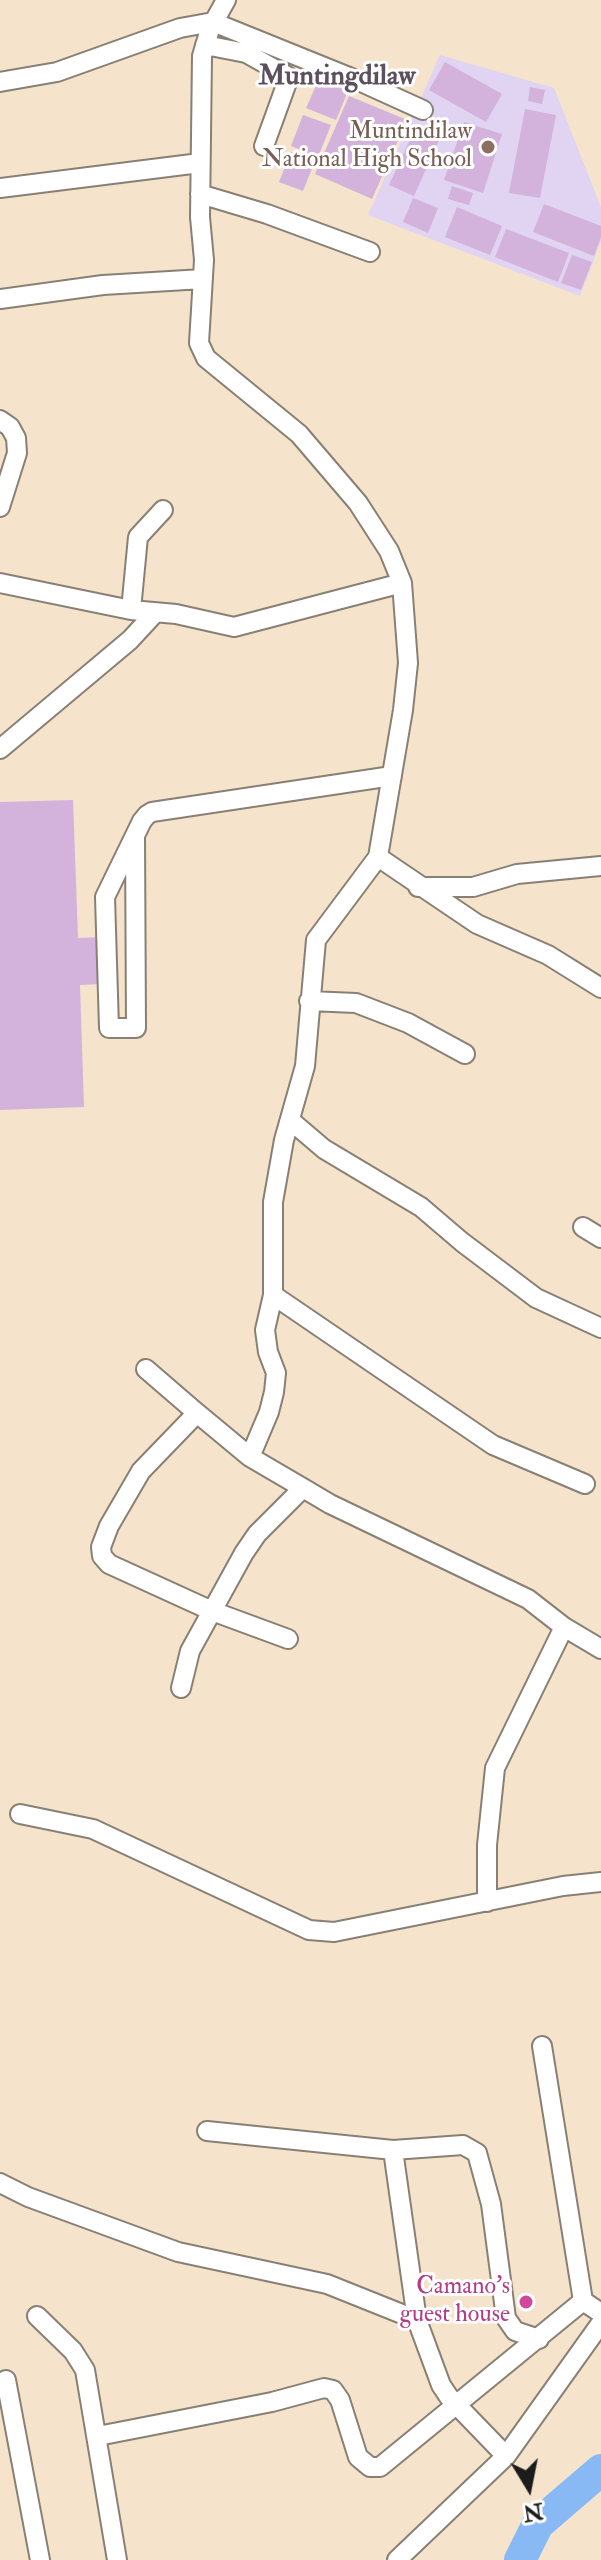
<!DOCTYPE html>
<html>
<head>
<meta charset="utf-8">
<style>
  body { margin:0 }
  #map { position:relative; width:601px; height:2560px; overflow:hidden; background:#f5e3cb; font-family:"IM FELL Double Pica",serif }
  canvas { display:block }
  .north { position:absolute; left:489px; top:2448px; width:80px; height:80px; -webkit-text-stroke:6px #fff; paint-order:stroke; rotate:170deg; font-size:22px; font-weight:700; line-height:32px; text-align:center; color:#1c1c1c }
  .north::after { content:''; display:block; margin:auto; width:28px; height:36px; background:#1c1c1c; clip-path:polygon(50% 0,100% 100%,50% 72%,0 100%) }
</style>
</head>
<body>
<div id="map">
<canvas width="601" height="2560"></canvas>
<div class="north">N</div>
</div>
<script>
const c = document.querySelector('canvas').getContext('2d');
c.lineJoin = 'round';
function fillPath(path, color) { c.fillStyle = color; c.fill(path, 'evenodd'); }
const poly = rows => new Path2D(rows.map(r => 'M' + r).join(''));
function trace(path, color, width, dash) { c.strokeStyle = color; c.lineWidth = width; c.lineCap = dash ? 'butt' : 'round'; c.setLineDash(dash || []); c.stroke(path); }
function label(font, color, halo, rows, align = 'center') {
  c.font = font + ' "IM FELL Double Pica",serif'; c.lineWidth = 6; c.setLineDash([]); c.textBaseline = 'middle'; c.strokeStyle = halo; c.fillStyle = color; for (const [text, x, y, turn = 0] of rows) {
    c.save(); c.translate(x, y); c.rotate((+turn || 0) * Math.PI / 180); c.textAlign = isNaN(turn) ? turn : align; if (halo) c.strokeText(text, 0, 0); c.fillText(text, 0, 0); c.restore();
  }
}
fillPath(poly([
  [440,55,554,88,601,207,601,241,580,296,368,215]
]), '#e1d4f3');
trace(poly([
  [520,2560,538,2524,601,2470]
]), '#89b9f5', 32);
fillPath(poly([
  [445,62,502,94,486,122,429,90],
  [319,79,348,91,336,120,306,108],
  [530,87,545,90,542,104,528,101],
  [349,96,407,120,372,199,315,174],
  [525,109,556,115,540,198,509,193],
  [303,115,331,125,318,157,291,146],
  [464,122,502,134,483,193,444,180],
  [415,129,439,140,414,196,389,185],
  [291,152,315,161,303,191,279,182],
  [452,186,473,193,469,205,448,199],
  [413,198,438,208,428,233,403,222],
  [544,204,601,226,601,237,594,256,533,232],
  [457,207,502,226,490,255,445,237],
  [506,229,569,253,558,282,495,257],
  [572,255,592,262,581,290,561,283],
  [73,800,78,938,102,937,103,984,80,985,84,1107,0,1110,0,802]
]), '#d3b2dc');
const minor = poly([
  [226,0,210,29,202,56,200,217,204,260,199,343,206,358,299,434,358,503,389,551,402,583,408,663,403,710,378,857,477,924,548,955,601,988],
  [205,45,246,53,289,77,264,146],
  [0,82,57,72,180,28,213,22,359,81,423,110],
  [0,188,200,163],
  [200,194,267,214,370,252],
  [0,299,103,285,203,279],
  [0,420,10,427,16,438,17,453,0,507],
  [0,583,131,610,176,614,234,627,402,583],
  [131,610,138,537,163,510],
  [0,749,130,640,155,613],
  [135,836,136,1028,109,1028,105,897,142,821,147,815,152,812,392,776],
  [378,857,316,940,305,1066,284,1140,273,1202,273,1295,493,1445,585,1484],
  [418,887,473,887,517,874,601,866],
  [309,1001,356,1003,408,1023,465,1054],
  [290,1120,324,1149,421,1207,462,1242,536,1298,601,1328],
  [583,1227,601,1238],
  [146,1369,197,1413],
  [250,1457,269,1412,274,1392,276,1373,268,1352,265,1330,273,1295],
  [564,1627,601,1649],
  [288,1639,212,1611,109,1564,102,1556,101,1547,109,1526,141,1471,197,1413,250,1457,303,1488,330,1504,528,1599,564,1627,495,1768,487,1845,487,1902],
  [181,1688,190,1651,244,1553,257,1534,303,1488],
  [20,1814,93,1829,309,1930,334,1932,563,1886,601,1882],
  [542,2046,583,2301],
  [207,2131,393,2150,417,2320],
  [393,2150,463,2145,477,2153,491,2204,506,2318,515,2331,539,2339],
  [0,2183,28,2197,178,2252,327,2284,417,2320,441,2385,449,2397,506,2456],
  [37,2316,73,2351,85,2370,117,2560],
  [6,2380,40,2560],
  [98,2436,272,2402,324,2388,333,2390,340,2400,358,2457,370,2467,380,2467,583,2301,601,2313],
  [397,2560,506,2456,601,2323]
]);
trace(minor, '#888074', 22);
trace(minor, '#fff', 18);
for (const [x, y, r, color] of [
  [488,147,8,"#8d6e63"],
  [526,2302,8,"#d1479c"]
]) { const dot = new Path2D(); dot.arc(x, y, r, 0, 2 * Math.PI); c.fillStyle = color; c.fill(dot); trace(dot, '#fff', 3); }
label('24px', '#785e54', '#fff', [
  ["Muntindilaw",472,133],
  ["National High School",472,161]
], 'right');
label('24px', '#b23c85', '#fff', [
  ["Camano's",510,2288],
  ["guest house",510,2316]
], 'right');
label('bold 28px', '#5c505f', '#fff', [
  ["Muntingdilaw",337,78]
]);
</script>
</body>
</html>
